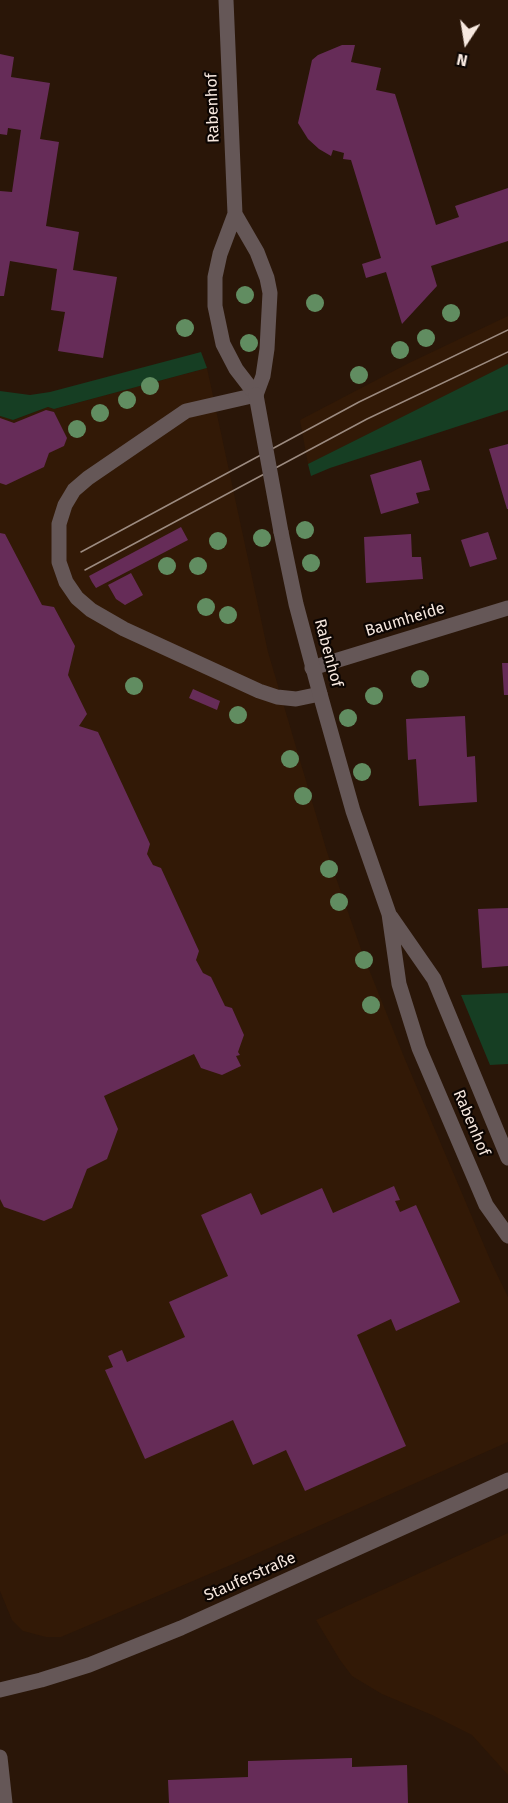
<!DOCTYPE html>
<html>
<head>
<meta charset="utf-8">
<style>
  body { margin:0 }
  #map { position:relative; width:508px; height:1803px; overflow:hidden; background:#2a1608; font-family:"Fira Sans",sans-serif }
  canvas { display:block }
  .north { position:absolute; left:436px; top:12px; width:60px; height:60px; -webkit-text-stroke:4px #0c0502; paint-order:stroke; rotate:192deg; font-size:16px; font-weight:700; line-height:24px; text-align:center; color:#f7e8df }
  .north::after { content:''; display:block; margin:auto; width:21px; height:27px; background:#f7e8df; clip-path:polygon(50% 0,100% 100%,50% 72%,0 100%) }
</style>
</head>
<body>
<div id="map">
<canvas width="508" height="1803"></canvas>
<div class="north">N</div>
</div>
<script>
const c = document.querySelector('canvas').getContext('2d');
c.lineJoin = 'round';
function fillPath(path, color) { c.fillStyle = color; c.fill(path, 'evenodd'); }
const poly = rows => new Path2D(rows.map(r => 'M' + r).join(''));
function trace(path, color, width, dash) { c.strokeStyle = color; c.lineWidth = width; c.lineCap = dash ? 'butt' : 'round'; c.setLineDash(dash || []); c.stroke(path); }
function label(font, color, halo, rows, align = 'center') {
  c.font = font + ' "Fira Sans",sans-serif'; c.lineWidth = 4.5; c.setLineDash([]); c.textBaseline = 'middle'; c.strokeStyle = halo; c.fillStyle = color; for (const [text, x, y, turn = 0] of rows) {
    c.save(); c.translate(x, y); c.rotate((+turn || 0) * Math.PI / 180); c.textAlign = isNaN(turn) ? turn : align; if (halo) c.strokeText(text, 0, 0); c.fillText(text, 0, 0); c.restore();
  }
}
fillPath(poly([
  [508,316,508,364,308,464,300,420,409,363],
  [207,368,268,652,327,852,362,952,404,1057,492,1264,508,1297,508,1442,233,1564,61,1637,46,1637,23,1631,12,1620,0,1591,0,416,14,420,48,407,54,409],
  [508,1533,508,1775,472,1735,432,1715,382,1694,352,1676,340,1660,316,1620]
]), '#321906');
fillPath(poly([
  [201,352,207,368,54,409,48,407,13,420,0,416,0,391,30,395,50,392],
  [508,364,508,410,330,468,311,476,308,464],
  [508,993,508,1064,490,1065,461,995]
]), '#163e23');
fillPath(poly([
  [342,45,355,45,351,62,381,68,376,90,395,94,436,225,459,217,455,206,508,188,508,241,431,266,437,286,402,324,386,272,366,278,362,264,381,258,351,160,343,159,344,153,333,150,331,156,319,149,308,139,298,123,312,60,318,55],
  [0,54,14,57,11,77,50,83,40,139,59,142,46,226,79,232,73,270,117,277,103,358,58,351,65,312,51,310,57,269,10,261,4,296,0,296,0,191,12,192,21,130,8,128,7,135,0,134],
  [46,410,54,412,67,438,64,446,49,453,44,467,6,485,0,483,0,418,14,423],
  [508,444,508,509,507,509,489,449],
  [421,460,430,490,416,493,419,503,381,514,370,475],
  [181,527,188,540,96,588,92,582,89,576],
  [488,532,497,559,470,567,461,540],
  [0,533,5,534,42,605,54,607,75,646,68,675,87,714,79,726,98,732,150,844,147,854,153,865,161,868,199,951,196,960,203,973,211,977,225,1006,232,1008,244,1035,238,1052,240,1055,236,1056,241,1066,222,1075,201,1068,194,1054,104,1096,118,1129,107,1159,87,1169,72,1208,44,1221,4,1207,0,1199],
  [411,534,412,557,421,557,423,579,366,583,364,537],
  [131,573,143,595,125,605,116,599,108,585],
  [502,663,508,663,508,695,504,695],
  [193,689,220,701,217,710,189,698],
  [465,716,467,757,475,756,477,802,419,806,416,759,408,760,406,719],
  [508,908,508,966,482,968,478,909],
  [394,1186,400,1200,395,1201,400,1212,416,1205,460,1302,396,1331,391,1319,357,1335,406,1446,305,1491,286,1450,253,1465,233,1420,145,1459,105,1370,113,1367,108,1356,122,1350,127,1362,185,1337,169,1302,228,1276,201,1215,251,1193,261,1215,322,1188,333,1213],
  [352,1758,352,1767,407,1765,408,1803,169,1803,168,1780,248,1777,248,1761]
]), '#662c58');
trace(poly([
  [256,395,186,411,88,478,74,490,65,505,59,524,59,562,66,582,77,598,91,610,124,629,259,691,277,697,296,699,320,694]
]), '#655757', 15);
trace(poly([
  [312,668,508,608],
  [0,1690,41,1680,89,1665,181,1628,508,1480],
  [0,1757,5,1803]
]), '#655757', 15);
trace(poly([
  [226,0,235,214,220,254,215,277,215,306,223,344,236,369,256,395],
  [235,214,257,252,267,278,270,293,267,349,263,376,256,395],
  [281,532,296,604,320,694,353,811,389,914,399,984,419,1048,486,1205,508,1236],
  [391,917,434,979,508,1158]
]), '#655757', 15);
trace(poly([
  [81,552,359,402,508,330],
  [85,570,367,419,508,352]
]), '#9c8b80', 1.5);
trace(poly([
  [256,395,281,532]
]), '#655757', 15);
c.fillStyle = '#618d61';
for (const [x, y] of [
  [245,295],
  [315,303],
  [451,313],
  [185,328],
  [426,338],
  [249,343],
  [400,350],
  [359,375],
  [150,386],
  [127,400],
  [100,413],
  [77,429],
  [305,530],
  [262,538],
  [218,541],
  [311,563],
  [167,566],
  [198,566],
  [206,607],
  [228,615],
  [420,679],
  [134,686],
  [374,696],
  [238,715],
  [348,718],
  [290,759],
  [362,772],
  [303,796],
  [329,869],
  [339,902],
  [364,960],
  [371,1005]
]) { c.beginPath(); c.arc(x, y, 9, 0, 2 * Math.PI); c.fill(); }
label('16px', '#f7e8df', '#0c0502', [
  ["Rabenhof",213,108,-92],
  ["Baumheide",405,620,-17],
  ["Rabenhof",328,653,75],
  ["Rabenhof",471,1123,67],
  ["Stauferstraße",250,1577,-24]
]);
</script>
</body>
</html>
